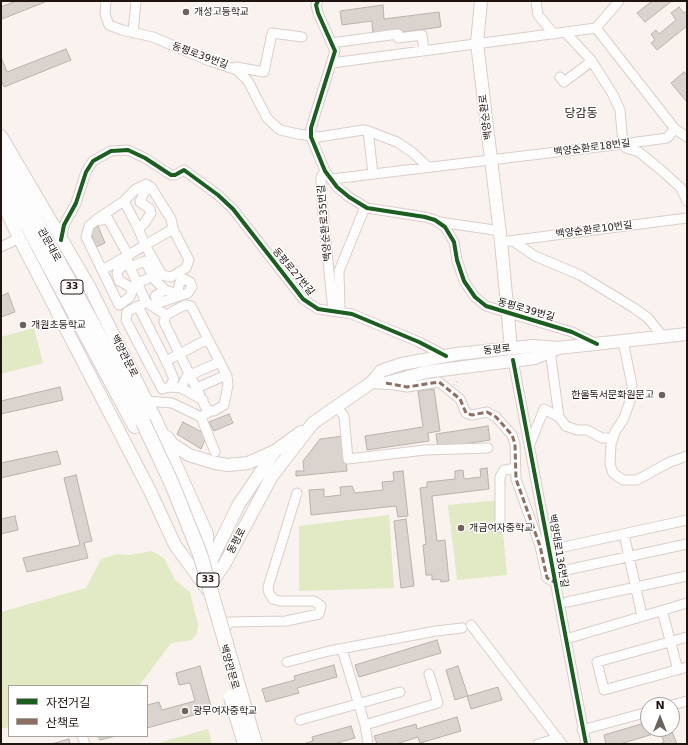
<!DOCTYPE html>
<html>
<head>
<meta charset="utf-8">
<style>
  body { margin:0 }
  #map { position:relative; width:688px; height:745px; overflow:hidden; background:#faf2ef; font-family:"DejaVu Sans","Noto Sans KR",sans-serif }
  canvas { display:block }
  .frame { position:absolute; inset:0; border:2px solid #1f1410; pointer-events:none }
  .legend { position:absolute; left:8px; top:685px; width:140px; height:52px; box-sizing:border-box; background:#fff; border:1px solid #a5a19f; margin:0; padding:5px 7px; list-style:none; font-size:12px; color:#1f1410 }
  .legend li { display:flex; align-items:center; gap:8px; height:20px }
  .legend b { width:20px; border:1px solid #a5a19f }
  .north { position:absolute; left:640px; top:697px; width:40px; height:40px; box-sizing:border-box; background:#fff; border:1px solid #a5a19f; border-radius:50%; rotate:0deg; font-size:11px; font-weight:700; line-height:16px; text-align:center; color:#1f1410 }
  .north::after { content:''; display:block; margin:auto; width:14px; height:18px; background:#6c625e; clip-path:polygon(50% 0,100% 100%,50% 72%,0 100%) }
</style>
</head>
<body>
<div id="map">
<canvas width="688" height="745"></canvas>
<div class="frame"></div>
<ul class="legend">
<li><b style="height:5px;background:#1b5e20"></b>자전거길</li>
<li><b style="height:5px;background:#8d6e63"></b>산책로</li>
</ul>
<div class="north">N</div>
</div>
<script>
const c = document.querySelector('canvas').getContext('2d');
c.lineJoin = 'round';
function fillPath(path, color) { c.fillStyle = color; c.fill(path, 'evenodd'); }
const poly = rows => new Path2D(rows.map(r => 'M' + r).join(''));
function trace(path, color, width, dash) { c.strokeStyle = color; c.lineWidth = width; c.lineCap = dash ? 'butt' : 'round'; c.setLineDash(dash || []); c.stroke(path); }
function label(font, color, halo, rows, align = 'center') {
  c.font = font + ' "DejaVu Sans","Noto Sans KR",sans-serif'; c.lineWidth = 3; c.setLineDash([]); c.textBaseline = 'middle'; c.strokeStyle = halo; c.fillStyle = color; for (const [text, x, y, turn = 0] of rows) {
    c.save(); c.translate(x, y); c.rotate((+turn || 0) * Math.PI / 180); c.textAlign = isNaN(turn) ? turn : align; if (halo) c.strokeText(text, 0, 0); c.fillText(text, 0, 0); c.restore();
  }
}
fillPath(poly([
  [34,328,43,363,1,374,1,337],
  [500,500,507,575,457,580,448,505],
  [389,515,394,588,299,591,299,526],
  [152,551,164,558,175,580,190,592,198,625,197,633,192,640,171,643,139,686,9,686,9,727,1,729,1,612,86,588,101,559,117,554,129,555],
  [208,729,212,744,155,744]
]), '#e1eac4');
const building = poly([
  [16,1,44,1,45,2,2,19,1,7,16,1],
  [652,1,672,1,645,22,637,13,652,1],
  [383,5,384,19,439,12,441,27,373,36,372,21,342,25,340,11,383,5],
  [679,7,684,13,687,11,687,26,657,50,651,43,655,40,651,34,656,30,659,34,676,20,671,13,679,7],
  [66,49,71,60,4,87,1,80,1,57,7,72,66,49],
  [684,72,687,75,687,102,671,83,684,72],
  [98,226,105,243,96,247,90,231,98,226],
  [8,293,15,312,1,317,1,296,8,293],
  [60,387,63,400,1,414,1,401,60,387],
  [434,389,440,431,428,433,429,441,367,450,365,436,423,427,418,391,434,389],
  [229,414,233,423,214,431,209,422,229,414],
  [183,422,207,435,201,449,177,434,183,422],
  [488,426,490,440,438,448,436,434,488,426],
  [344,436,347,471,296,476,296,471,304,471,303,461,320,439,344,436],
  [57,451,61,464,1,478,1,463,57,451],
  [487,468,489,489,432,496,437,541,445,540,449,581,441,582,440,579,432,580,432,575,426,575,423,545,426,544,420,488,427,487,427,482,455,479,455,471,463,470,464,479,481,477,480,469,487,468],
  [403,471,408,516,398,517,396,506,311,515,309,490,324,489,324,497,341,495,340,487,352,486,355,493,383,490,382,482,394,481,393,472,403,471],
  [76,475,92,541,84,543,88,558,27,572,23,558,80,545,64,478,76,475],
  [15,516,18,530,1,534,1,519,15,516],
  [406,519,414,586,401,588,394,521,406,519],
  [437,640,441,653,359,677,355,665,437,640],
  [334,665,337,677,297,688,299,693,266,702,262,689,295,680,294,676,334,665],
  [200,666,212,710,147,728,147,705,159,702,162,710,195,701,190,683,179,685,176,673,200,666],
  [458,666,468,696,498,687,502,700,471,709,467,696,455,700,446,670,458,666],
  [457,717,461,731,420,743,418,737,396,744,377,744,374,736,416,724,417,729,457,717],
  [648,722,648,729,671,729,677,744,660,744,664,742,660,732,620,744,606,744,604,735,648,722],
  [351,726,355,738,334,744,303,744,313,741,312,737,351,726],
  [98,736,116,736,100,740,98,736],
  [69,739,70,744,51,744,69,739]
]);
fillPath(building, '#dbd3ce');
trace(building, '#b9b1ac', 1);
const minor = poly([
  [106,1,105,14,109,25,122,30,153,37,207,60,237,70,248,81,267,118,280,130,298,134,319,137,363,130,368,131,397,142,412,152,428,167],
  [318,1,316,5,318,13,335,51,311,128,311,137,325,171,337,187,349,197,367,208,425,217,435,220,445,227,454,242,457,260,464,281,475,297,486,306,572,332,597,344],
  [536,1,538,15,554,34],
  [596,28,675,129,687,137],
  [565,32,591,60,612,93,620,110,623,144,626,148,639,152,661,170,681,188,687,201],
  [133,33,136,1],
  [331,43,398,34,398,38,422,35,424,50],
  [332,63,596,28,619,1],
  [236,67,264,72,272,33,302,37],
  [560,77,564,82,592,61],
  [368,131,373,174],
  [325,171,321,177,321,192,333,311,340,307,339,271,365,207],
  [332,179,623,144,667,138,675,129],
  [151,187,146,184,136,189,124,201,138,228,144,224,151,213,150,209,140,202,144,192,151,187,171,219,173,229],
  [97,219,124,201],
  [440,222,494,230,500,234],
  [61,240,64,225,76,203,86,172,93,161,111,151,128,150,145,158,171,175,175,175,184,170,218,195,233,209,303,299,318,309,352,314,419,342,446,356],
  [513,241,535,256,580,275,634,308,648,318,663,337],
  [501,242,687,218],
  [1,247,19,238],
  [128,263,127,253,108,219,95,221,89,226,86,237,119,305,130,297,132,291,129,286,119,281,117,273,119,269,128,263,146,302],
  [130,267,145,261,155,280,165,290,155,296,159,303,188,293,192,287,190,282,184,279,180,282,178,290,175,293,165,290],
  [102,270,127,256,145,245,173,229,189,260,186,268,171,277,162,275,145,245,138,228],
  [137,283,147,279],
  [141,305,146,302,166,315],
  [185,305,191,306,227,376,228,385,224,405,214,411,210,411,206,408,164,322,166,315,185,305],
  [623,341,632,385,632,395,624,418,615,432,611,444,610,464,613,473,623,480,637,480,670,462,687,456],
  [550,351,559,417],
  [513,360,586,744],
  [166,361,138,306,127,312,126,320,162,389,170,387,174,379,166,361,208,339],
  [190,375,220,362],
  [388,384,407,387,439,382,460,399,466,413,472,415,487,412,496,417,512,435,515,444,516,479,540,546,547,578,556,583],
  [170,387,181,388,189,372],
  [181,388,203,400],
  [197,388,226,375],
  [146,401,172,403,201,417,210,411],
  [336,406,344,416,348,459,425,450,488,448],
  [201,417,215,452],
  [530,444,544,409,559,417,566,426,577,430,587,430,602,438,613,438],
  [500,527,500,477,504,470,516,468],
  [624,534,642,616],
  [550,550,687,520],
  [562,571,687,544],
  [567,602,687,576],
  [662,610,678,670],
  [471,625,562,744],
  [222,635,229,622,286,621,319,614,321,606,314,601,280,601,273,599,269,593,268,587,297,493],
  [687,637,597,662,604,690,687,667],
  [566,639,687,603],
  [342,649,365,725,368,744],
  [287,662,329,651,436,631,462,628],
  [672,705,687,701],
  [300,720,400,692],
  [365,725,438,703,429,674],
  [582,730,648,712],
  [82,736,85,744],
  [538,744,558,738]
]);
const major = poly([
  [481,1,477,43,501,242,511,348],
  [1,136,89,286,156,420,207,534,207,570],
  [1,199,19,238,150,491,175,545,207,589],
  [372,382,386,383,426,372,535,358,556,349],
  [167,437,172,444,189,455,215,463,228,465,248,463,275,451,301,432],
  [211,566,212,559,239,504,275,451],
  [207,589,224,565,272,476,313,423,372,382,381,371,402,364,457,354,533,346,558,348,687,334]
]);
const highway = poly([
  [1,152,26,203,113,361,143,422],
  [1,176,135,426]
]);
trace(minor, '#d9cecb', 11);
trace(major, '#d9cecb', 14);
trace(highway, '#d9cecb', 16);
trace(poly([
  [454,385,458,380]
]), '#d4d1d0', 1.5, [1, 3]);
trace(minor, '#fefdfd', 9);
trace(major, '#fefdfd', 12);
trace(highway, '#fefdfd', 14);
const highwayBridge = poly([
  [143,422,172,484,200,554,255,744],
  [231,697,245,744]
]);
trace(highwayBridge, '#d9cecb', 16, []);
trace(highwayBridge, '#fefdfd', 14);
trace(poly([
  [386,383,407,387,439,382,460,399,466,413,472,415,487,412,496,417,512,435,515,444,516,479,540,546,547,578,556,583]
]), '#8d6e63', 3, [6, 3]);
trace(poly([
  [318,1,316,5,318,13,335,51,311,128,311,137,325,171,337,187,349,197,367,208,425,217,435,220,445,227,454,242,457,260,464,281,475,297,486,306,572,332,597,344],
  [61,240,64,225,76,203,86,172,93,161,111,151,128,150,145,158,171,175,175,175,184,170,218,195,233,209,303,299,318,309,352,314,419,342,446,356],
  [513,360,586,744]
]), '#1b5e20', 4);
for (const [x, y, r, color] of [
  [186,12,4,"#6c625e"],
  [23,325,4,"#6c625e"],
  [662,395,4,"#6c625e"],
  [461,528,4,"#6c625e"],
  [185,711,4,"#6c625e"]
]) { const dot = new Path2D(); dot.arc(x, y, r, 0, 2 * Math.PI); c.fillStyle = color; c.fill(dot); trace(dot, '#fff', 1.5); }
for (const [x, y, w] of [
  [72,287,22],
  [208,580,22]
]) { const box = new Path2D(); box.roundRect(x - w / 2, y - 7, w, 14, 3); c.fillStyle = '#fff'; c.fill(box); trace(box, '#1f1410', 1); }
label('bold 9px', '#1f1410', null, [
  ["33",72,287],
  ["33",208,580]
]);
label('10px', '#1f1410', '#fff', [
  ["개성고등학교",194,12],
  ["개원초등학교",31,325],
  ["한울독서문화원문고",654,395,"right"],
  ["개금여자중학교",469,528],
  ["광무여자중학교",193,711]
], 'left');
label('10px', '#1f1410', '#fff', [
  ["동평로39번길",200,56,20],
  ["백양순환로",486,117,-97],
  ["백양순환로18번길",592,148,-7],
  ["백양순환로35번길",325,223,-95],
  ["백양순환로10번길",594,230,-7],
  ["관문대로",49,245,61],
  ["동평로27번길",293,272,50],
  ["동평로39번길",526,310,16],
  ["동평로",497,350,-6],
  ["백양관문로",124,356,63],
  ["동평로",237,541,-62],
  ["백양대로136번길",558,551,80],
  ["백양관문로",229,667,74]
]);
label('12px', '#1f1410', '#fff', [
  ["당감동",581,114]
]);
</script>
</body>
</html>
